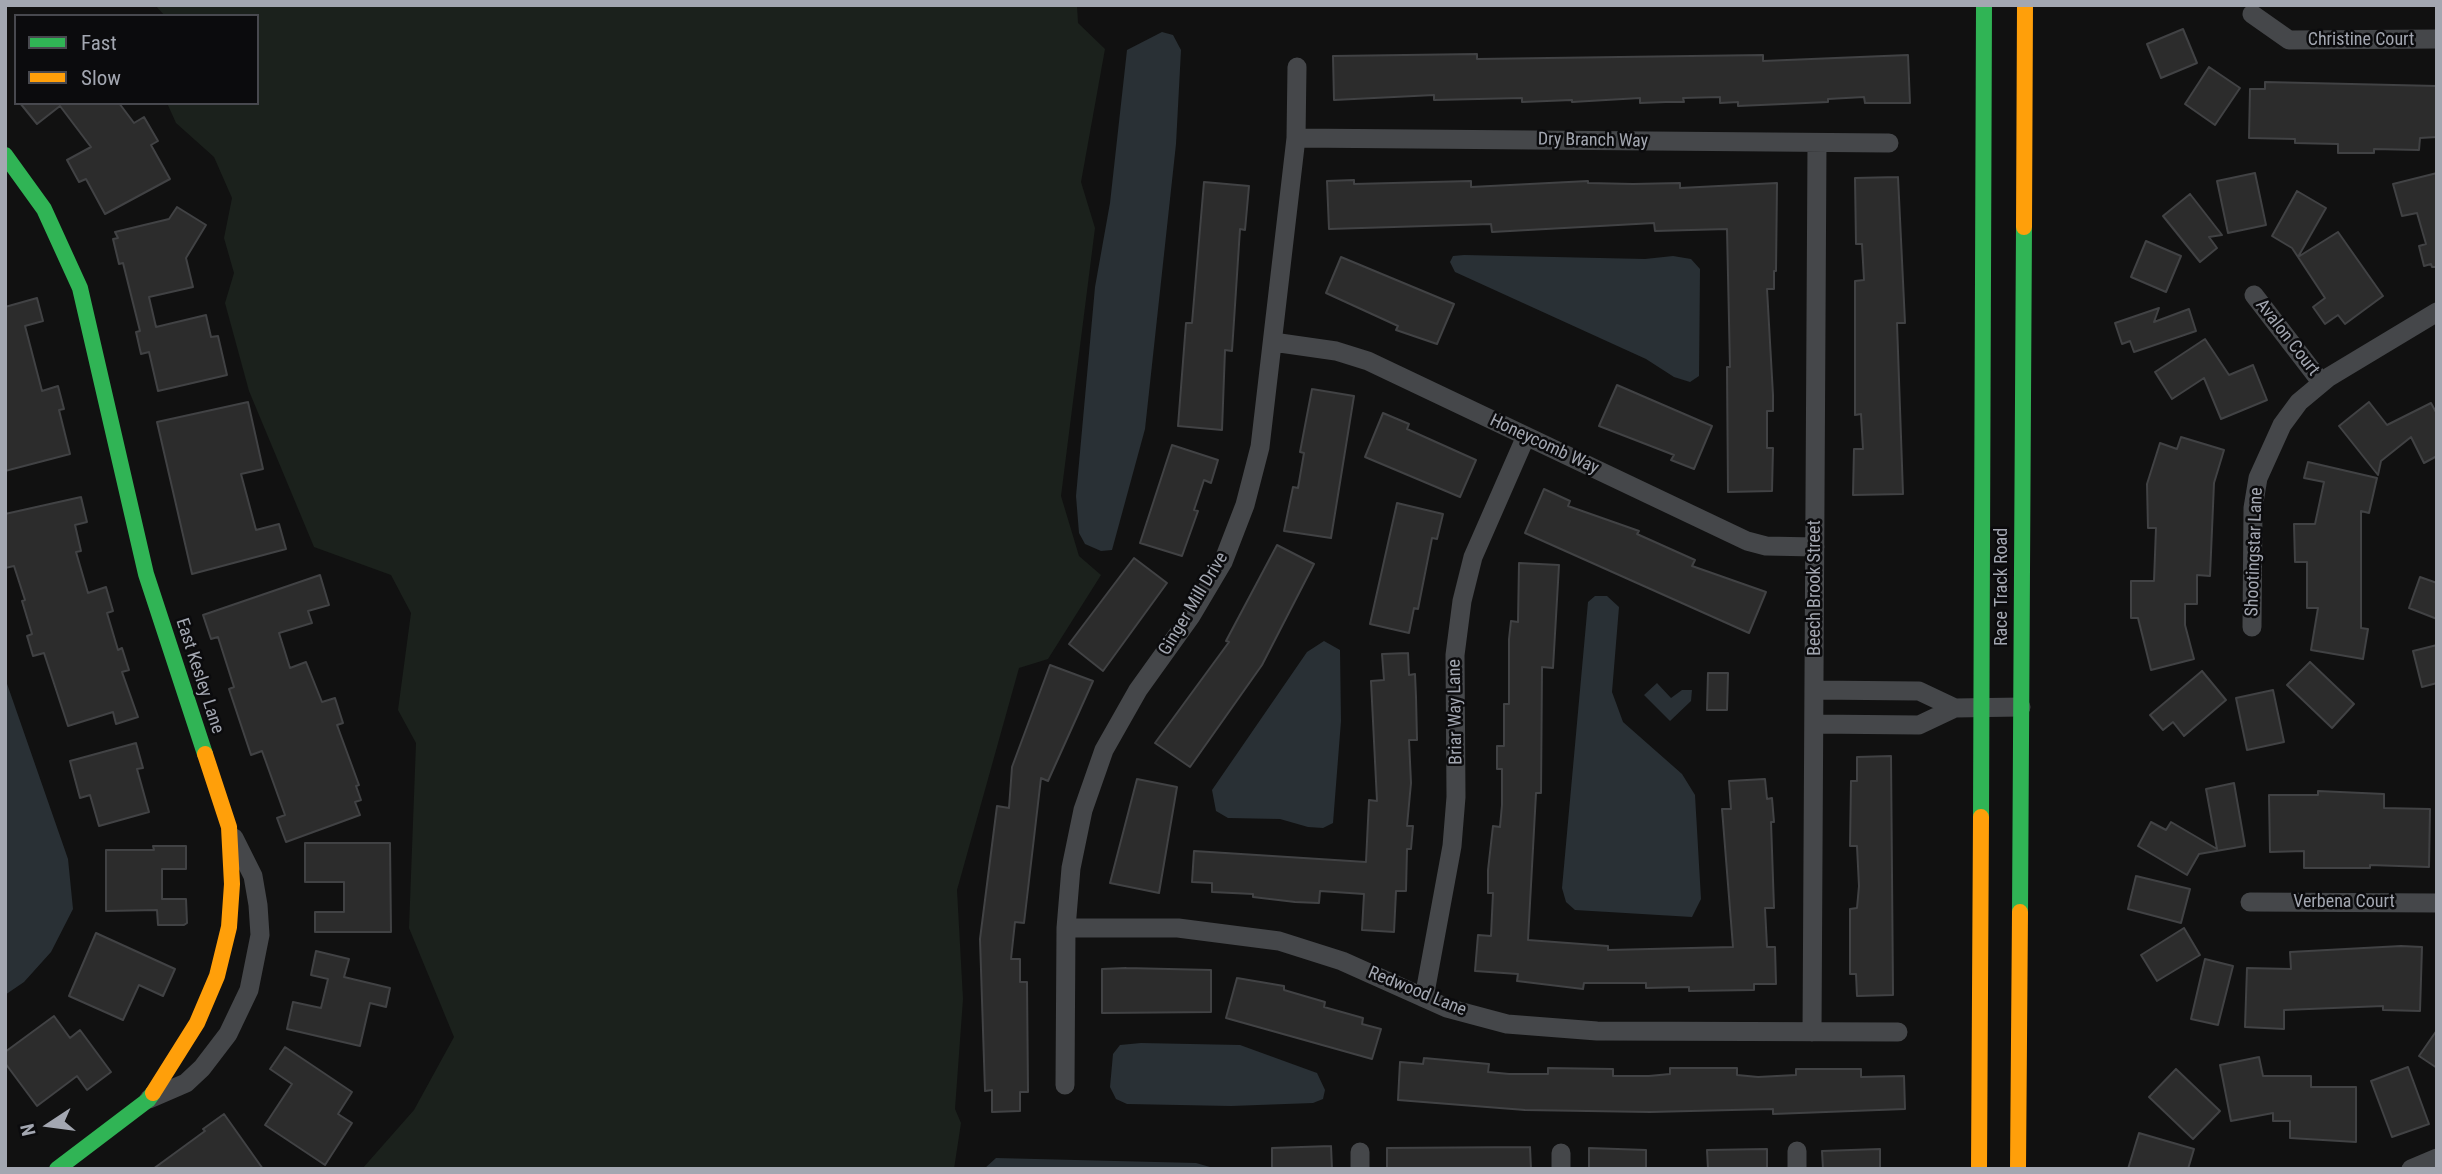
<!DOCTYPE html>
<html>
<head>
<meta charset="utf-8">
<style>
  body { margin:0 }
  #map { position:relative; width:2442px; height:1174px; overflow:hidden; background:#111; font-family:"Roboto Condensed",sans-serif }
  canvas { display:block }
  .frame { position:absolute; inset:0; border:7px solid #a3a7b1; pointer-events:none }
  .legend { position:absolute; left:14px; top:14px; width:245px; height:91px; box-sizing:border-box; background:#0b0b0d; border:2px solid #48494f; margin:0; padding:9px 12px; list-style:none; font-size:21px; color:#a3a7b1 }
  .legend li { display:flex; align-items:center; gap:14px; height:35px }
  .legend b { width:35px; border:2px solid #48494f }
  .north { position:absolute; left:14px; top:1090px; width:70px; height:70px; -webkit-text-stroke:5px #0b0b0d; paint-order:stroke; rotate:257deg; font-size:19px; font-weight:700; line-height:28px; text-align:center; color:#a3a7b1 }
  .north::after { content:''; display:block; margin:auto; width:24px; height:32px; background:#a3a7b1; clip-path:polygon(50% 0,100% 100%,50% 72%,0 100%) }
</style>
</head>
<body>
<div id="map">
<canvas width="2442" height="1174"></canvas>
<div class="frame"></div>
<ul class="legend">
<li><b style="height:9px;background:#30b455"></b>Fast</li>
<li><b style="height:9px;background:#ff9f0a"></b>Slow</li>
</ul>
<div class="north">N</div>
</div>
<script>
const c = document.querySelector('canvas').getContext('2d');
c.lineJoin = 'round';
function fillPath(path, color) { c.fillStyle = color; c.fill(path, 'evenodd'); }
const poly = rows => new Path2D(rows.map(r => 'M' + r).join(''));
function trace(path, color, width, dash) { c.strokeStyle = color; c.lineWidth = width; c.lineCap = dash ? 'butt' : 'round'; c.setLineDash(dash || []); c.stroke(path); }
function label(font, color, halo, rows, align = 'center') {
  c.font = font + ' "Roboto Condensed",sans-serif'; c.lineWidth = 5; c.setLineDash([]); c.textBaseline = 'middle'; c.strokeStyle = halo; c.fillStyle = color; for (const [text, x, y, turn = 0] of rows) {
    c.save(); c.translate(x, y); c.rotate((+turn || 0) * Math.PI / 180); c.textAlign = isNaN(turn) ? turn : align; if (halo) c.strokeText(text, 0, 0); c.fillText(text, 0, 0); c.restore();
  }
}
fillPath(poly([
  [155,5,1077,5,1078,23,1105,49,1081,182,1095,228,1061,496,1079,556,1101,575,1048,659,1019,668,957,890,963,999,955,1109,961,1123,954,1169,362,1169,414,1110,454,1037,409,928,416,743,398,710,411,613,391,575,314,547,249,391,225,303,234,273,224,238,232,198,214,157,176,123,167,103,257,103,257,16,165,16]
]), '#1b211c');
fillPath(poly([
  [1162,32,1173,35,1181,50,1176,144,1145,429,1112,550,1101,551,1085,544,1079,533,1076,496,1095,287,1110,203,1127,50],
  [1464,255,1645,259,1673,256,1691,259,1700,269,1699,376,1690,382,1674,377,1646,359,1455,272,1450,262,1453,256],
  [1595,596,1607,596,1619,607,1612,692,1623,722,1682,774,1695,795,1701,899,1692,917,1575,910,1566,902,1562,888,1588,602],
  [1324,641,1340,650,1341,721,1333,823,1323,828,1308,827,1280,819,1228,818,1216,811,1212,790,1307,652],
  [5,678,68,859,73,909,51,952,24,982,5,995],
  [1657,683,1671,698,1682,690,1692,690,1691,701,1670,721,1644,695],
  [1141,1043,1240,1045,1317,1073,1325,1090,1323,1099,1313,1103,1231,1106,1127,1104,1116,1099,1110,1087,1113,1054,1120,1045],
  [996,1158,1196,1163,1217,1169,984,1169]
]), '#293035');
const building = poly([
  [2183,29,2197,63,2161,78,2147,44,2183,29],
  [1477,54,1477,59,1763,55,1763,61,1908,55,1910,103,1865,103,1864,97,1828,99,1828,102,1738,106,1738,102,1720,103,1720,97,1683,98,1684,102,1666,102,1640,103,1640,98,1572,102,1572,100,1522,102,1522,98,1434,100,1434,95,1334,100,1333,56,1477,54],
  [2209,67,2240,88,2215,125,2185,104,2209,67],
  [2265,82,2437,86,2437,137,2420,138,2419,150,2374,149,2374,153,2338,153,2338,144,2295,143,2295,139,2249,138,2250,89,2265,89,2265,82],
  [20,103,119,103,134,123,144,117,158,141,151,145,170,179,105,214,86,179,79,182,67,160,91,147,60,106,37,124,20,103],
  [2255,173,2266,225,2228,233,2217,181,2255,173],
  [2437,173,2437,267,2432,267,2431,264,2424,266,2419,246,2426,244,2417,213,2402,216,2393,184,2437,173],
  [1898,177,1905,323,1897,323,1903,494,1853,495,1854,449,1863,449,1861,414,1855,415,1855,281,1864,280,1862,244,1856,244,1855,178,1898,177],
  [1354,180,1354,184,1471,181,1471,187,1588,181,1588,183,1633,184,1680,183,1680,188,1777,183,1776,271,1774,271,1774,289,1767,289,1773,395,1773,411,1767,411,1767,448,1773,448,1772,491,1728,492,1727,367,1730,367,1727,229,1655,231,1654,223,1492,232,1491,224,1329,229,1327,181,1354,180],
  [1204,182,1249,186,1245,230,1240,229,1232,351,1225,350,1222,430,1178,426,1186,323,1192,323,1204,182],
  [2297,191,2326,208,2298,257,2292,248,2272,236,2297,191],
  [2190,194,2222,235,2209,237,2217,248,2200,262,2163,216,2190,194],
  [177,207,206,225,186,258,193,287,149,297,156,327,206,315,211,337,218,336,227,375,158,391,149,352,141,354,136,332,140,331,123,263,119,264,113,239,118,238,115,232,169,219,177,207],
  [2338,232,2383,296,2345,324,2338,315,2325,324,2313,307,2325,298,2298,257,2338,232],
  [2146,241,2181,256,2166,292,2131,277,2146,241],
  [1341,257,1454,304,1437,344,1396,330,1398,326,1326,293,1341,257],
  [37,298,43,321,25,326,42,391,58,386,64,409,59,410,70,454,5,471,5,307,37,298],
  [2159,308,2154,322,2189,309,2196,331,2134,352,2130,341,2122,344,2115,323,2159,308],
  [2205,339,2229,375,2253,365,2267,400,2221,419,2204,378,2172,399,2155,372,2205,339],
  [1617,385,1712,426,1694,469,1671,460,1674,455,1599,426,1617,385],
  [1312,389,1354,396,1331,538,1284,531,1293,487,1298,488,1304,453,1300,452,1312,389],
  [248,402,263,469,241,474,256,530,279,524,286,549,192,574,157,422,248,402],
  [2369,402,2387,425,2431,403,2437,414,2437,456,2424,463,2411,437,2381,461,2378,475,2339,426,2369,402],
  [1383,413,1409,424,1407,429,1476,460,1460,497,1365,457,1383,413],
  [2181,437,2224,450,2214,483,2210,576,2197,575,2197,604,2185,604,2185,625,2194,659,2151,670,2138,618,2131,618,2131,581,2154,581,2156,528,2148,528,2147,484,2160,443,2177,449,2181,437],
  [1172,445,1218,460,1211,483,1204,480,1194,510,1198,511,1182,556,1140,543,1172,445],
  [2308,462,2377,478,2369,513,2361,511,2361,628,2368,629,2363,659,2311,650,2318,608,2307,608,2307,562,2295,562,2294,524,2315,524,2324,482,2304,478,2308,462],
  [1544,489,1570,501,1568,506,1639,531,1637,534,1695,560,1692,566,1766,592,1749,633,1525,533,1544,489],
  [81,497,87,522,75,525,81,551,76,552,88,593,106,587,113,611,107,613,118,650,122,648,129,670,122,672,138,717,116,724,113,712,68,726,44,653,33,656,27,636,32,634,22,601,25,600,14,566,5,568,5,514,81,497],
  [1397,503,1443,514,1437,539,1432,538,1418,609,1414,608,1409,633,1370,624,1397,503],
  [1277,545,1314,564,1262,665,1190,767,1155,743,1229,642,1226,641,1277,545],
  [1134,558,1167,583,1103,671,1069,644,1134,558],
  [1519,563,1559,565,1553,668,1542,667,1541,793,1536,793,1528,940,1608,946,1608,950,1733,947,1722,809,1731,809,1729,781,1765,779,1767,799,1772,798,1774,822,1771,822,1774,908,1765,908,1767,947,1775,947,1776,984,1754,984,1754,990,1689,991,1689,987,1646,988,1646,983,1584,983,1583,989,1517,981,1518,974,1475,971,1478,935,1491,936,1493,893,1488,893,1488,870,1493,826,1500,827,1502,805,1502,769,1497,769,1497,746,1504,746,1504,704,1509,704,1509,639,1511,621,1518,622,1519,563],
  [320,575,329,605,308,611,312,623,279,633,290,668,306,662,322,702,335,698,343,723,337,725,359,785,356,786,361,800,355,802,360,815,286,842,277,818,285,815,262,751,251,755,229,689,234,687,218,637,211,639,203,615,320,575],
  [2420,577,2437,583,2437,619,2409,608,2420,577],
  [2437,645,2437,683,2422,687,2413,651,2437,645],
  [1408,653,1409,675,1415,674,1416,697,1417,740,1409,740,1411,783,1407,826,1413,826,1411,849,1407,849,1406,891,1396,891,1394,932,1362,930,1364,894,1320,891,1319,903,1295,902,1253,897,1253,894,1212,892,1212,883,1192,882,1194,851,1366,862,1369,800,1377,801,1371,681,1384,680,1382,654,1408,653],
  [2310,662,2354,704,2332,728,2287,685,2310,662],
  [1050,665,1093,681,1048,781,1041,778,1024,923,1015,922,1011,959,1020,959,1020,982,1027,982,1028,1092,1020,1092,1020,1111,992,1112,992,1090,985,1091,980,939,997,806,1009,808,1012,767,1050,665],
  [2202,671,2226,700,2184,736,2173,722,2163,730,2150,715,2202,671],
  [1708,673,1728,673,1727,710,1707,710,1708,673],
  [2273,690,2284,742,2247,750,2236,698,2273,690],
  [136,743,143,768,137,769,149,812,99,826,90,795,80,798,70,761,136,743],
  [1891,756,1893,995,1857,996,1856,974,1850,974,1850,909,1857,908,1859,886,1857,846,1850,846,1851,781,1857,781,1857,757,1891,756],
  [1137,779,1177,787,1159,893,1110,883,1137,779],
  [2234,783,2245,846,2199,854,2187,875,2138,846,2151,822,2166,830,2171,822,2217,849,2206,789,2234,783],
  [2318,791,2384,794,2384,808,2430,809,2429,867,2370,865,2370,868,2304,868,2304,851,2270,852,2269,795,2318,795,2318,791],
  [305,843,390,843,391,932,315,932,315,912,344,912,344,882,305,882,305,843],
  [153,846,186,846,186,869,162,869,162,899,186,899,187,923,184,925,158,925,157,910,106,911,106,850,154,850,153,846],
  [2136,876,2190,889,2181,923,2128,909,2136,876],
  [2184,928,2200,955,2157,981,2141,955,2184,928],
  [96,933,175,969,163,996,139,985,123,1020,69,996,96,933],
  [2401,946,2422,947,2420,1011,2383,1010,2383,1006,2284,1010,2284,1029,2245,1027,2247,968,2291,969,2290,952,2401,946],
  [316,951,349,959,344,977,390,988,386,1007,370,1003,360,1046,287,1029,293,1002,321,1008,328,979,311,975,316,951],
  [2205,959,2233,966,2218,1025,2191,1019,2205,959],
  [1126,968,1211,970,1211,1012,1102,1013,1102,969,1126,968],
  [1237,978,1284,986,1284,990,1325,1002,1324,1007,1363,1018,1362,1024,1381,1029,1372,1059,1226,1018,1237,978],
  [54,1016,70,1038,80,1030,111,1072,87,1090,77,1076,37,1106,5,1063,5,1052,54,1016],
  [2437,1030,2437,1068,2419,1056,2437,1030],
  [285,1047,352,1092,338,1114,352,1123,325,1165,265,1125,292,1084,270,1069,285,1047],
  [2259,1057,2263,1076,2311,1076,2311,1087,2356,1087,2356,1142,2290,1138,2290,1121,2273,1121,2273,1113,2231,1121,2220,1065,2259,1057],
  [1424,1058,1489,1064,1488,1072,1509,1074,1548,1074,1548,1068,1613,1069,1613,1076,1649,1076,1670,1074,1670,1068,1737,1068,1737,1075,1758,1077,1796,1075,1796,1069,1861,1069,1861,1077,1904,1076,1905,1109,1773,1114,1773,1109,1650,1112,1525,1110,1398,1100,1400,1062,1423,1064,1424,1058],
  [2408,1067,2429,1124,2392,1137,2371,1081,2408,1067],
  [2176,1069,2220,1111,2193,1139,2149,1097,2176,1069],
  [224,1114,263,1169,153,1169,205,1131,203,1129,224,1114],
  [2139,1133,2194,1149,2188,1169,2128,1169,2139,1133],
  [1331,1146,1332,1169,1272,1169,1272,1148,1331,1146],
  [1530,1147,1531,1169,1387,1169,1387,1148,1530,1147],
  [1589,1148,1646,1150,1646,1169,1589,1169,1589,1148],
  [1767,1149,1767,1169,1708,1169,1707,1150,1767,1149],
  [1880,1149,1880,1169,1823,1169,1822,1151,1880,1149]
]);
fillPath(building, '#2c2c2c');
trace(building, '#414244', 2);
trace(poly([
  [2252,14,2289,40,2437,39],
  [1296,138,1889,143],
  [2254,295,2321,382],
  [1273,342,1336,351,1368,361,1747,541,1766,546,1815,547],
  [2252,627,2253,508,2258,478,2282,425,2299,402,2329,377,2437,312],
  [1814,690,1919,691,1955,708],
  [1814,724,1919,725,1955,708,2021,707],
  [2250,902,2437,903],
  [1066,928,1178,928,1279,941,1342,961,1447,1008,1507,1024,1597,1031,1898,1032],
  [1424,998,1452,846,1456,797,1455,655,1462,601,1473,557,1526,436],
  [1812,1032,1817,143],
  [1065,1085,1066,928,1071,868,1083,810,1104,750,1138,690,1191,616,1223,562,1245,505,1260,447,1296,138,1297,67],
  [149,1099,186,1083,202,1068,228,1034,249,990,260,935,258,905,253,876,234,838],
  [1561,1153,1561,1169],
  [1360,1169,1360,1152],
  [1797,1169,1797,1151],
  [2411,1169,2437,1158]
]), '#45474a', 19);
trace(poly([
  [5,155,44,209,80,288,146,574,205,754],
  [1981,817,1984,5],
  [2020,912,2024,227],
  [57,1169,148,1100,153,1093]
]), '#30b455', 16);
trace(poly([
  [2024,227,2025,5],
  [153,1093,197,1023,217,976,229,927,232,884,229,827,205,754],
  [1979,1169,1981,817],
  [2018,1169,2020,912]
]), '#ff9f0a', 16);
label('18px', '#a3a7b1', '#0b0b0d', [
  ["Christine Court",2361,40],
  ["Dry Branch Way",1593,141,1],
  ["Avalon Court",2287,338,52],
  ["Honeycomb Way",1544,445,25],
  ["Shootingstar Lane",2255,552,-88],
  ["Race Track Road",2002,587,-90],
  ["Beech Brook Street",1815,588,-90],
  ["Ginger Mill Drive",1194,604,-59],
  ["East Kesley Lane",199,676,72],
  ["Briar Way Lane",1456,712,-91],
  ["Verbena Court",2344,902],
  ["Redwood Lane",1417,992,22]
]);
</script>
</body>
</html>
